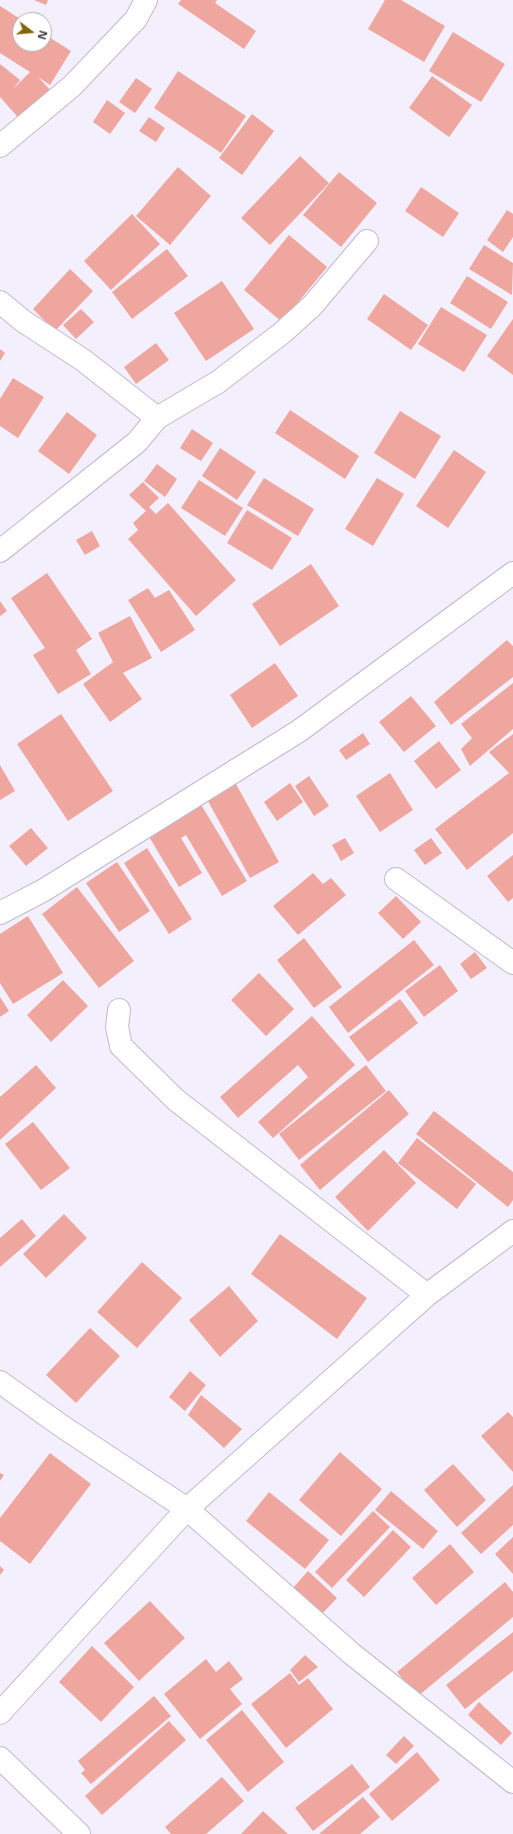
<!DOCTYPE html>
<html>
<head>
<meta charset="utf-8">
<style>
  body { margin:0 }
  #map { position:relative; width:513px; height:1834px; overflow:hidden; background:#f4effc; font-family:"Open Sans",sans-serif }
  canvas { display:block }
  .north { position:absolute; left:12px; top:12px; width:40px; height:40px; box-sizing:border-box; background:#fff; border:1px solid #b0afb2; border-radius:50%; rotate:106deg; font-size:11px; font-weight:700; line-height:16px; text-align:center; color:#39363e }
  .north::after { content:''; display:block; margin:auto; width:14px; height:18px; background:#866500; clip-path:polygon(50% 0,100% 100%,50% 72%,0 100%) }
</style>
</head>
<body>
<div id="map">
<canvas width="513" height="1834"></canvas>
<div class="north">N</div>
</div>
<script>
const c = document.querySelector('canvas').getContext('2d');
c.lineJoin = 'round';
function fillPath(path, color) { c.fillStyle = color; c.fill(path, 'evenodd'); }
const poly = rows => new Path2D(rows.map(r => 'M' + r).join(''));
function trace(path, color, width, dash) { c.strokeStyle = color; c.lineWidth = width; c.lineCap = dash ? 'butt' : 'round'; c.setLineDash(dash || []); c.stroke(path); }
fillPath(poly([
  [34,0,48,0,46,5],
  [181,0,217,0,215,3,256,31,244,49,178,4],
  [385,0,401,0,445,26,424,62,368,29],
  [0,6,22,20,20,20,20,44,44,44,44,34,71,51,50,85,38,77,55,95,24,124,0,97,0,64,20,80,13,89,30,72,0,53],
  [453,32,505,64,481,102,429,71],
  [178,71,246,116,221,153,154,108],
  [432,76,472,105,449,137,409,108],
  [136,78,152,89,135,113,119,102],
  [107,100,125,113,110,134,93,122],
  [252,114,274,131,242,175,219,158],
  [149,117,165,128,156,142,139,131],
  [300,156,329,183,270,245,241,218],
  [178,167,211,196,170,245,136,216],
  [339,172,377,203,341,247,303,215],
  [421,187,459,213,443,237,405,211],
  [507,210,513,214,513,237,503,252,487,240],
  [132,214,160,244,111,290,84,261],
  [289,235,327,267,282,322,244,290],
  [484,245,513,263,512,295,469,269],
  [167,249,188,276,132,319,112,292],
  [70,269,93,291,55,331,33,309],
  [467,276,508,302,491,329,450,303],
  [222,281,254,329,206,361,174,313],
  [384,294,428,325,411,350,367,319],
  [441,307,487,335,464,372,418,344],
  [81,309,94,322,76,339,63,325],
  [513,319,513,375,487,356],
  [156,343,169,360,136,384,124,367],
  [0,349,5,353,0,361],
  [13,378,44,397,18,438,0,426,0,399],
  [290,410,359,456,345,479,275,433],
  [400,411,441,436,415,479,374,453],
  [67,412,97,435,69,474,38,451],
  [192,429,213,443,201,461,180,448],
  [220,448,256,472,237,500,202,476],
  [454,450,486,472,448,528,416,506],
  [157,464,177,479,165,497,144,481],
  [264,478,314,509,298,536,247,505],
  [377,478,404,494,373,546,345,529],
  [199,480,243,508,225,536,181,508],
  [143,482,159,498,149,507,156,514,168,503,236,580,196,616,128,539,138,530,133,523,146,511,129,495],
  [247,510,292,538,272,570,227,543],
  [92,531,100,546,85,555,76,540],
  [311,564,339,606,280,646,252,604],
  [47,573,92,639,76,650,91,674,58,694,33,655,45,648,11,598],
  [148,588,155,598,169,590,195,630,161,652,128,600],
  [0,601,7,611,0,616],
  [130,616,152,658,123,673,142,699,110,722,83,684,113,662,98,633],
  [507,640,513,646,513,677,451,725,434,702],
  [275,663,298,696,252,728,230,695],
  [513,683,513,729,470,766,461,749,472,738,461,724],
  [411,696,436,726,404,752,379,722],
  [61,714,113,791,68,821,17,744],
  [363,733,370,744,346,760,339,750],
  [513,734,513,833,467,870,435,829,509,773,489,752],
  [439,741,461,770,436,789,414,761],
  [0,765,15,791,0,800],
  [390,773,413,810,380,832,356,796],
  [309,776,329,806,314,816,295,786],
  [290,783,303,802,277,821,264,802],
  [236,784,279,862,250,878,208,801],
  [200,803,247,881,222,896,186,835,181,838,202,873,179,887,148,835],
  [31,828,48,848,26,866,9,846],
  [345,838,354,853,341,861,332,845],
  [431,838,442,853,425,865,414,850],
  [147,848,192,919,169,934,124,863],
  [513,855,513,898,508,902,487,876],
  [117,862,150,911,119,932,86,883],
  [313,873,323,884,331,878,346,895,298,935,273,906],
  [77,887,134,961,99,988,42,914],
  [396,896,421,922,403,939,378,913],
  [28,916,63,973,13,1004,0,983,0,934],
  [304,938,342,987,314,1008,277,960],
  [414,940,434,965,348,1033,329,1007],
  [475,952,487,968,471,979,460,964],
  [440,965,458,991,424,1017,405,991],
  [259,973,294,1009,266,1036,231,1000],
  [63,980,88,1006,51,1042,27,1015],
  [0,997,9,1011,0,1017],
  [400,999,418,1023,368,1062,349,1037],
  [312,1016,355,1065,273,1138,258,1122,308,1077,298,1065,238,1118,220,1097],
  [36,1065,56,1088,0,1140,0,1097],
  [366,1065,386,1091,299,1160,279,1134],
  [389,1090,409,1114,320,1190,300,1165],
  [434,1111,513,1172,513,1200,508,1207,416,1134],
  [33,1122,70,1168,41,1190,5,1144],
  [417,1138,476,1184,457,1209,398,1163],
  [384,1150,416,1183,368,1231,335,1197],
  [64,1214,87,1238,46,1278,23,1254],
  [22,1219,36,1236,0,1267,0,1238],
  [280,1234,367,1298,337,1339,251,1274],
  [142,1262,182,1298,137,1348,97,1312],
  [229,1286,258,1321,220,1357,189,1320],
  [90,1328,120,1356,76,1403,46,1375],
  [190,1371,206,1385,185,1411,169,1397],
  [201,1395,242,1429,224,1448,188,1415],
  [508,1412,513,1417,513,1472,481,1436],
  [340,1452,382,1489,341,1536,299,1500],
  [50,1453,91,1484,30,1564,0,1541,0,1518],
  [453,1464,486,1500,457,1527,424,1490],
  [0,1473,4,1475,0,1481],
  [513,1485,513,1525,481,1554,461,1533],
  [391,1491,438,1531,423,1549,375,1510],
  [269,1492,329,1540,305,1569,246,1521],
  [373,1511,390,1527,332,1588,315,1572],
  [393,1530,411,1547,364,1597,346,1580],
  [513,1537,513,1574,495,1554],
  [450,1544,474,1572,436,1605,412,1578],
  [0,1566,4,1570,0,1575],
  [308,1571,337,1598,321,1615,293,1588],
  [505,1582,513,1592,513,1617,417,1697,397,1672],
  [150,1601,185,1638,139,1681,104,1643],
  [513,1632,513,1671,465,1709,446,1685],
  [92,1646,134,1687,101,1722,59,1682],
  [305,1655,318,1667,299,1682,290,1670],
  [206,1659,216,1672,229,1661,243,1679,230,1689,242,1704,200,1739,164,1694],
  [290,1673,299,1685,308,1678,333,1709,286,1748,251,1704],
  [154,1696,171,1716,91,1784,81,1773,85,1770,78,1761],
  [479,1702,512,1733,501,1745,468,1715],
  [242,1710,284,1762,248,1792,206,1740],
  [169,1721,186,1740,102,1815,85,1796],
  [404,1736,414,1746,396,1764,386,1755],
  [417,1752,440,1780,392,1821,369,1794],
  [352,1764,370,1787,313,1831,295,1808],
  [222,1777,244,1801,206,1834,171,1834,165,1827],
  [363,1797,380,1817,360,1834,319,1834],
  [263,1811,288,1834,241,1834]
]), '#efa69e');
const street = poly([
  [0,146,72,86,136,19,146,0],
  [0,302,23,321,83,360,157,418],
  [0,551,137,442,157,418,218,382,282,333,312,306,367,241],
  [396,879,513,963],
  [0,913,44,890,299,731,513,573],
  [119,1010,117,1027,121,1046,176,1100,427,1295],
  [0,1382,63,1427,187,1509,352,1654,513,1782],
  [0,1713,187,1509,427,1295,513,1231],
  [0,1758,79,1834]
]);
trace(street, '#c1b9ce', 24);
trace(street, '#fff', 22);
</script>
</body>
</html>
